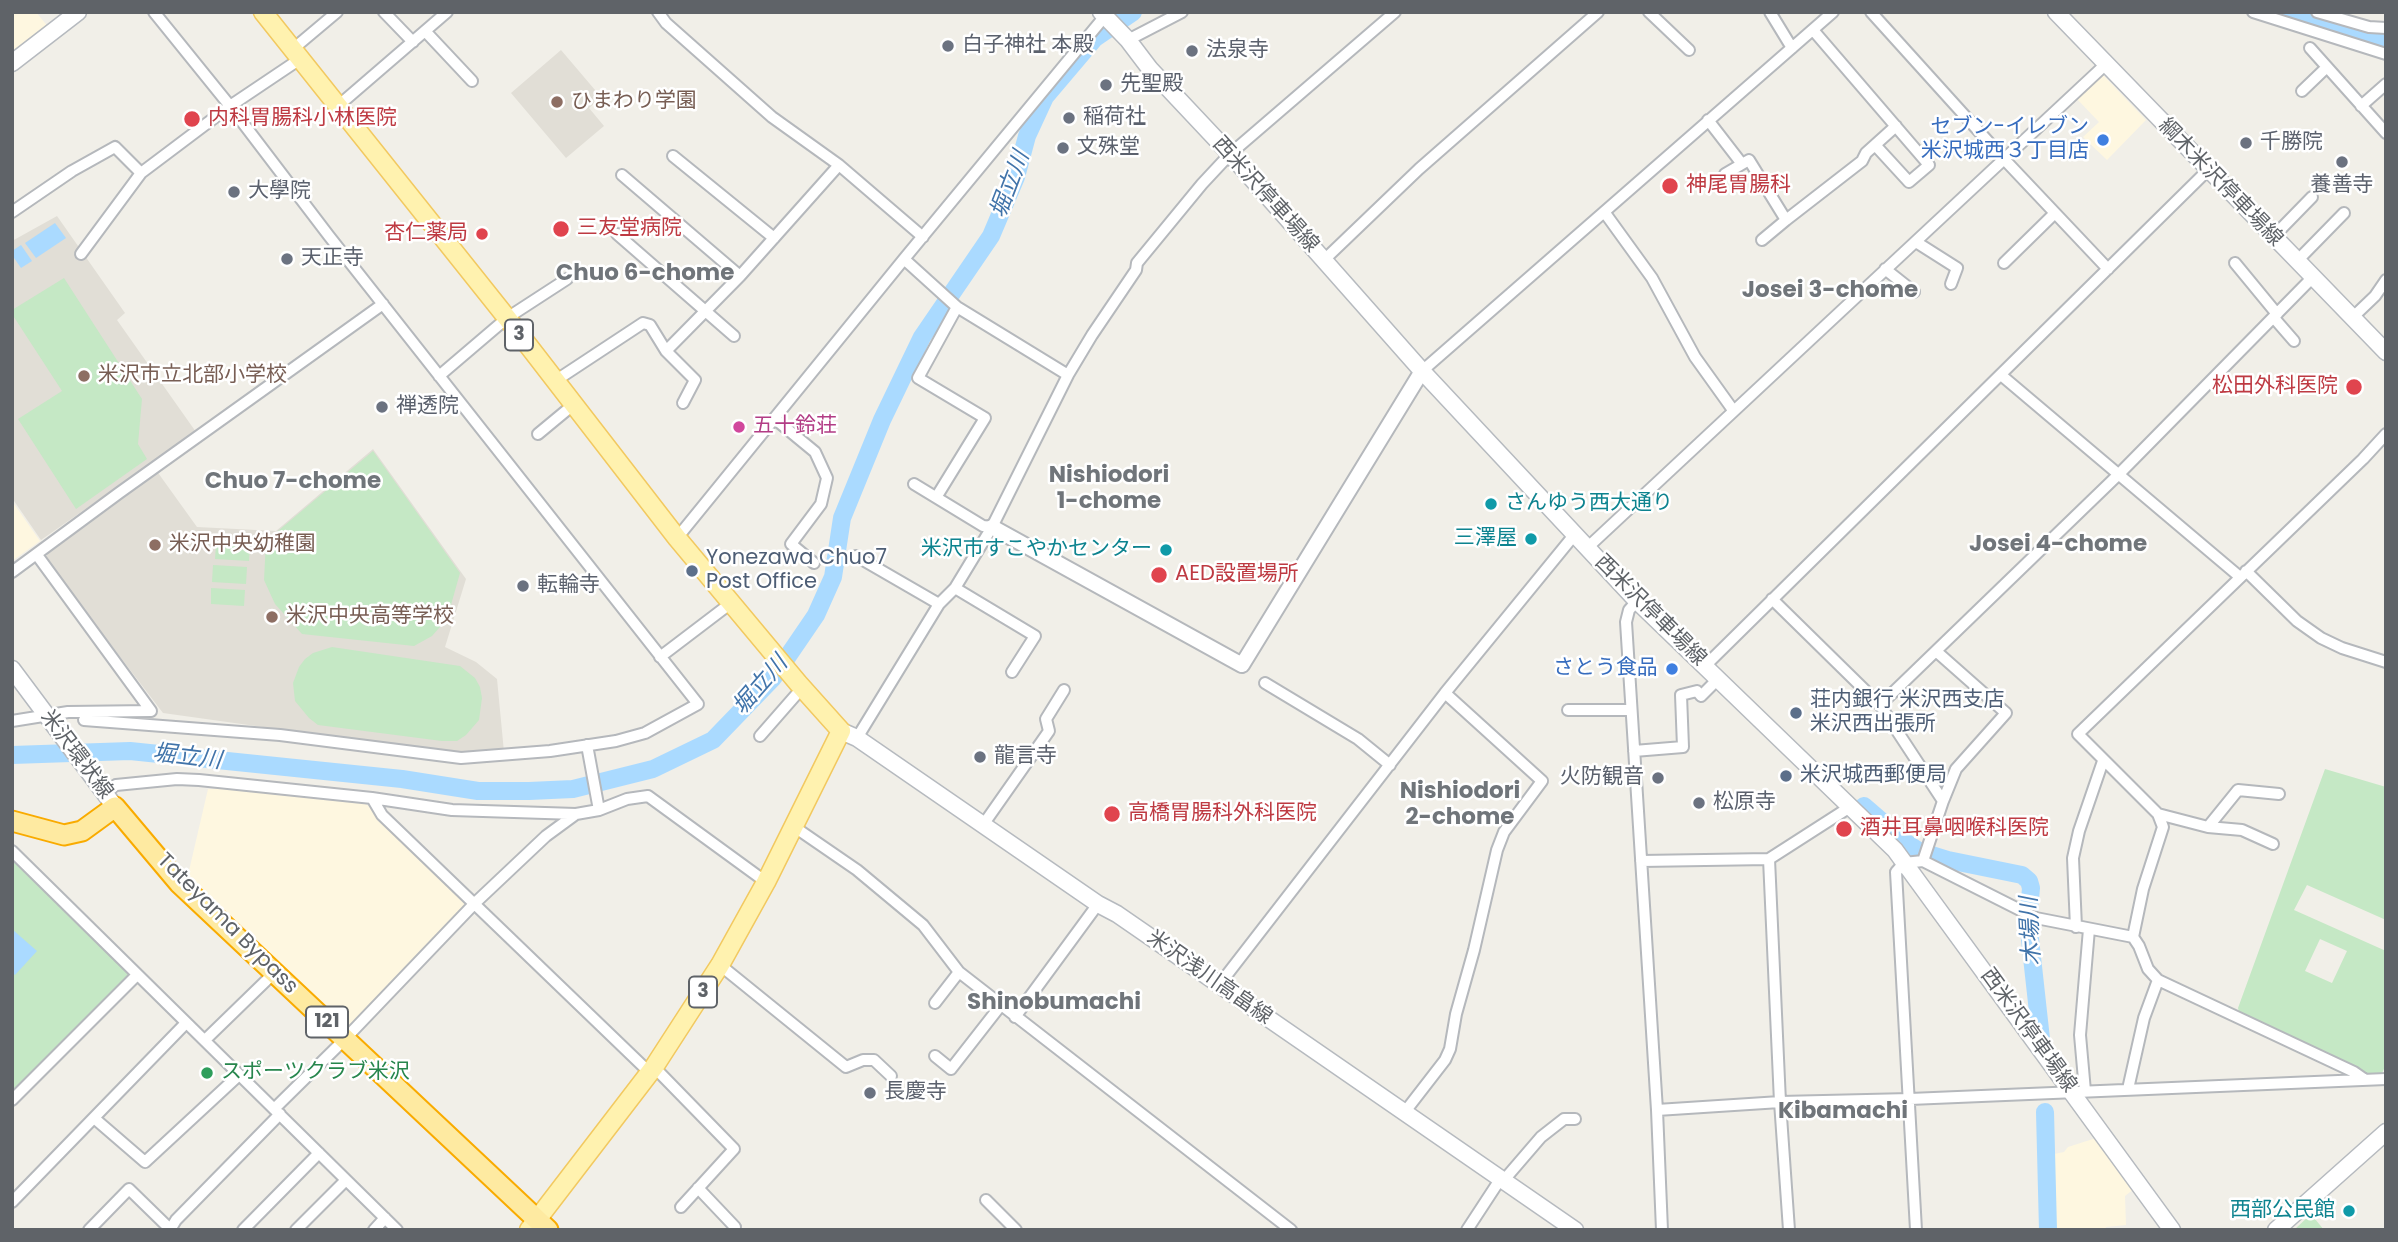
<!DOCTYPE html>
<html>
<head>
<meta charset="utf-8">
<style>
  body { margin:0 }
  #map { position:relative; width:2398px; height:1242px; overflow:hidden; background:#f1efe8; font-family:Poppins,sans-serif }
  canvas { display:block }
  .frame { position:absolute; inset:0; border:14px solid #5f6368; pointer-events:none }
</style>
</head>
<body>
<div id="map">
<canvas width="2398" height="1242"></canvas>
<div class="frame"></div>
</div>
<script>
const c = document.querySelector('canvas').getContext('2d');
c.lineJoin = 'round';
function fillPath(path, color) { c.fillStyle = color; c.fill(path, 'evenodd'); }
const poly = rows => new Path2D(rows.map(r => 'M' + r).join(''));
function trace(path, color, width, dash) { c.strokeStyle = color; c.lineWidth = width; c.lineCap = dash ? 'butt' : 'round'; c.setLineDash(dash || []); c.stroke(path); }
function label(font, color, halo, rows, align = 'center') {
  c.font = font + ' Poppins,"Noto Sans JP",sans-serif'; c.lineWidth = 5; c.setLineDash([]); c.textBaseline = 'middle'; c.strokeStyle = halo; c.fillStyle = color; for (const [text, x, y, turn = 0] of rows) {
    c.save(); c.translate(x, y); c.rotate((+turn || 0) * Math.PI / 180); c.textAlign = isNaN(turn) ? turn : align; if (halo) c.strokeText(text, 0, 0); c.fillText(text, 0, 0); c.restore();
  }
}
fillPath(poly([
  [12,12,36,12,49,28,12,56],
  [2102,74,2146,120,2107,160,2083,137,2099,122,2076,98],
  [12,501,40,541,12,561],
  [208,789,247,789,365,803,469,904,350,1030,188,875],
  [2096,1138,2134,1189,2125,1196,2126,1225,2106,1227,2105,1230,2052,1230,2049,1155,2064,1152,2068,1147]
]), '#fef7e0');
fillPath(poly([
  [561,50,601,97,589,108,604,126,566,158,511,93],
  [57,216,125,313,117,320,196,432,41,540,12,498,12,241],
  [373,449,466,579,445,647,476,662,497,679,504,752,463,755,163,713,46,560,48,551,156,470,197,527,276,531]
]), '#e1ded6');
fillPath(poly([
  [64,278,142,399,138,444,147,459,76,509,18,419,62,391,12,314,12,310],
  [373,451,460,573,447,619,432,636,414,646,302,634,275,604,264,580,266,541],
  [216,543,250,545,249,561,215,559],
  [213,565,247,567,246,584,212,582],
  [211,588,245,590,244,606,211,604],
  [332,647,460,666,475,678,480,687,482,698,479,720,466,735,457,741,442,741,318,725,309,718,295,701,293,683,299,667,305,659,313,653],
  [2325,769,2386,787,2386,920,2307,885,2294,910,2386,951,2386,1064,2380,1078,2351,1075,2242,1024,2238,1008],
  [2320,939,2347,951,2332,983,2305,971],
  [12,860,130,974,12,1094],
  [2311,1214,2324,1230,2294,1230]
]), '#c5e8c5');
fillPath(poly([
  [55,223,66,238,36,258,25,243],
  [21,245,32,261,21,268,12,255,12,251],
  [13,930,37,951,15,975,12,972]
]), '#aadaff');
trace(poly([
  [2280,12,2335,31,2369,34,2386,42],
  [12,755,130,751,402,779,478,791,529,791,573,789,653,769,713,740,773,678,816,615,833,577,842,518,882,420,922,337,991,236,1016,177,1027,136,1045,97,1095,38,1133,12],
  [1864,806,1908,844,1919,851,1948,860,2022,875,2029,881,2031,888,2028,921,2041,1039],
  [2045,1112,2048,1230]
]), '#aadaff', 18);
const minor = poly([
  [384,12,413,42],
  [658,12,666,23,772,117,839,165,923,237],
  [1649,12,1689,50],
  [1770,12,1792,48],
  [1871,12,2003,158,2108,269],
  [2253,12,2386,54],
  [2317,12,2369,27,2386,28],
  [1813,30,1929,165,1909,182,1876,146],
  [425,31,472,81],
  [1128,40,1182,12],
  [2310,48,2386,133],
  [293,49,337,12],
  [2302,91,2327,67],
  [338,106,447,12],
  [2361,106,2386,84],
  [1708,120,1742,164],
  [673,156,774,238],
  [1725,174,1749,160,1786,220,1862,161,1866,153,1896,126],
  [622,175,740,276],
  [12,212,72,171,115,147,141,173],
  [1605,213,1652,278,1695,357,1733,410],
  [617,234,734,336],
  [2273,237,2312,197],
  [1762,240,1786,220],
  [1916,242,1957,268,1951,284],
  [81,254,141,173,230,106,300,59],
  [904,259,957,307,1068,375],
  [1323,261,1419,169,1598,12],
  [2297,261,2344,213],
  [2004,263,2055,213],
  [2235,263,2277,314],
  [1885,269,1914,292],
  [2274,318,2294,341],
  [2352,318,2375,296,2386,280],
  [666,351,740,276,839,165],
  [1422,371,1833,12],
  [2001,375,2240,577],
  [439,376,507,318,567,279],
  [555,381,643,323,650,325,666,351,695,380,683,403],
  [775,419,815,452,827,478,821,504,791,544,814,563],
  [538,434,573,405],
  [914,484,983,526,992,527],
  [937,496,985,418,918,378,957,307],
  [677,538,904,259,1105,16],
  [1587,548,2106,64],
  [37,555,151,711],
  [856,556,939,604],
  [2246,571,2297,621,2321,638,2342,648,2386,662],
  [12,572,119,493,383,304],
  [955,588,1035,636,1012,672],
  [1772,599,1880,705,1943,801],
  [1637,601,1629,610,1626,622,1657,1110,1662,1230],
  [660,657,731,603],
  [1705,666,2208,170],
  [1265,683,1358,739,1390,765],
  [1880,705,2119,474,2312,278],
  [1568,710,1631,710],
  [84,720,280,735,461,758,550,751,616,741,645,733,698,704,329,236,230,106,154,12],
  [12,721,68,712,151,711],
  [760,736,802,688],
  [857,738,939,604,955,588,992,527,1068,375,1092,335,1136,270,1137,263,1202,184,1230,154,1395,12],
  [587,745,599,810],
  [1634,751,1683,747,1681,695,1697,691,1701,696,1718,679],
  [104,793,116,785,177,779,199,780,372,798,452,810,576,814,599,810,627,799,648,796,766,882],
  [372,798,382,815,649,1072],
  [2158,814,2208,827,2238,790,2279,794],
  [983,825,1049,731,1046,719,1064,690],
  [793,826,857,870,923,925,959,972,1291,1230],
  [2208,827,2242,830,2273,844],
  [12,851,397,1230],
  [1769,859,1780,1102,1789,1230],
  [1641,861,1769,859,1850,807],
  [1923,861,1943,801,1956,769,2006,713,1937,652],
  [2076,927,2073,858,2079,831,2103,761],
  [2133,937,2143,889,2163,827,2158,814,2078,734,2363,459,2386,434],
  [720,965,846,1067,863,1060,874,1060,891,1076],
  [1219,985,1445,693,1575,534],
  [935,1003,959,972],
  [1015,1017,1098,904],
  [205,1040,274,973],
  [935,1056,951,1069,1001,1005],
  [654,1067,734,1149,681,1207],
  [2128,1089,2144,1018,2158,980],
  [2085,1091,2080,1035,2089,929],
  [12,1100,137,975],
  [274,1109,345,1039,475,903,546,836,576,814],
  [1657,1110,1780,1102,1910,1099,2386,1079],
  [1404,1113,1445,1060,1450,1049,1456,1014,1474,950,1497,850,1504,832,1542,781,1445,693],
  [94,1118,145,1162,239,1075],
  [1504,1180,1541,1137,1564,1119,1575,1119],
  [698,1188,735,1227],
  [986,1200,1016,1230],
  [12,1202,186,1023],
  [89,1230,129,1189,170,1229],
  [170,1230,176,1220,280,1114],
  [243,1230,319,1153],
  [296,1230,346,1180],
  [374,1230,385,1218],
  [1467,1230,1501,1178],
  [1916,1230,1896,872,1904,863,1923,861,2036,918,2133,937,2139,946,2148,969,2158,980,2354,1072,2364,1079]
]);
const tertiary = poly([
  [992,527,1242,665,1422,371]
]);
const secondary = poly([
  [1101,12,1128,40,1150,69,1230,154,1422,371,1637,601,1895,850,2172,1230],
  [2056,12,2386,352],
  [12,63,78,12],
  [12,669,115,807],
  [841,731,857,738,1098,904,1117,914,1575,1230],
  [2276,1230,2386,1132]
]);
const primary = poly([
  [263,12,507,318,677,538,798,683,841,731,766,882,720,965,654,1067,529,1230]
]);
const trunk = poly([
  [12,821,64,835,82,831,115,807,179,883,548,1230]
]);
trace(minor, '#b5b8bc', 14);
trace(tertiary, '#b5b8bc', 18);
trace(secondary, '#b6babf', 19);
trace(primary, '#f2c960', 21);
trace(trunk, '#f9ab00', 23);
trace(minor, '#fff', 10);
trace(tertiary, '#fff', 14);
trace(secondary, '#fff', 16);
trace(primary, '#fff2af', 18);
trace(trunk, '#feeaa1', 19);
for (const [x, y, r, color] of [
  [948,46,7,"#6b7280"],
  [1192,51,7,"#6b7280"],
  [1106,85,7,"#6b7280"],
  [557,102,7,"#8d6e63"],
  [1069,118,7,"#6b7280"],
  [192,119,9,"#e0444e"],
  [2103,140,7,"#3f7fe0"],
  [2246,143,7,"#6b7280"],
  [1063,148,7,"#6b7280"],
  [2342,162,7,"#6b7280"],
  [1670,186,9,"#e0444e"],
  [234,192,7,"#6b7280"],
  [561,229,9,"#e0444e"],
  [482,234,7,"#e0444e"],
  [287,259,7,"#6b7280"],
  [84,376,7,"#8d6e63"],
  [2354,387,9,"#e0444e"],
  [382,407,7,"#6b7280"],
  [739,427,7,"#d1479c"],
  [1491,504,7,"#0f9aa8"],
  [1531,539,7,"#0f9aa8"],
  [155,545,7,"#8d6e63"],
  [1166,550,7,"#0f9aa8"],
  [692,571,7,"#5c6f8a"],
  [1159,575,9,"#e0444e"],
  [523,586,7,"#6b7280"],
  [272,617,7,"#8d6e63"],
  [1672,669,7,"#3f7fe0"],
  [1796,713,7,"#5c6f8a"],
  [980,757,7,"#6b7280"],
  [1786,776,7,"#5c6f8a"],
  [1658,778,7,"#6b7280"],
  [1699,803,7,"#6b7280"],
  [1112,814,9,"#e0444e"],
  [1844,829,9,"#e0444e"],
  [207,1073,7,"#2e9e5b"],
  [870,1093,7,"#6b7280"],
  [2349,1211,7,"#0f9aa8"]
]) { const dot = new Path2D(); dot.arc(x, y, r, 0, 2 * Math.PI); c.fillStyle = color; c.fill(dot); trace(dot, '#fff', 2.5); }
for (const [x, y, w] of [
  [519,335,28],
  [703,992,28],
  [327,1022,42]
]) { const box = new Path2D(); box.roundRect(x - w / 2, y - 15.5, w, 31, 5); c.fillStyle = '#fff'; c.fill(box); trace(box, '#5f6368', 2); }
label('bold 19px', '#5f6368', null, [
  ["3",519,335],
  ["3",703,992],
  ["121",327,1022]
]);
label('21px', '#5b616d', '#fff', [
  ["白子神社 本殿",962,46],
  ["法泉寺",1206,51],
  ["先聖殿",1120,85],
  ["稲荷社",1083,118],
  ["千勝院",2260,143],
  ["文殊堂",1077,148],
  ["養善寺",2342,186,"center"],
  ["大學院",248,192],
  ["天正寺",301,259],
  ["禅透院",396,407],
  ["転輪寺",537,586],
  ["龍言寺",994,757],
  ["火防観音",1644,778,"right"],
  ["松原寺",1713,803],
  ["長慶寺",884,1093]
], 'left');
label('21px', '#785e54', '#fff', [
  ["ひまわり学園",571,102],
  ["米沢市立北部小学校",98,376],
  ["米沢中央幼稚園",169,545],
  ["米沢中央高等学校",286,617]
], 'left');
label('21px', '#be3a42', '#fff', [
  ["内科胃腸科小林医院",208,119],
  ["神尾胃腸科",1686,186],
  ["三友堂病院",577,229],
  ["杏仁薬局",468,234,"right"],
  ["松田外科医院",2338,387,"right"],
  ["AED設置場所",1175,575],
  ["高橋胃腸科外科医院",1128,814],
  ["酒井耳鼻咽喉科医院",1860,829]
], 'left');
label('21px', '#366cbe', '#fff', [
  ["セブン-イレブン",2089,128],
  ["米沢城西３丁目店",2089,152],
  ["さとう食品",1658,669]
], 'right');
label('21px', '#5f6368', '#fff', [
  ["綱木米沢停車場線",2220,183,46],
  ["西米沢停車場線",1265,195,48],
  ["西米沢停車場線",1650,611,45],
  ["米沢環状線",76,755,53],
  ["Tateyama Bypass",227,924,45],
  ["米沢浅川高畠線",1209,978,35],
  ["西米沢停車場線",2028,1031,54]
]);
label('21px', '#b23c85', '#fff', [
  ["五十鈴荘",753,427]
], 'left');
label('21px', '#0d838f', '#fff', [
  ["さんゆう西大通り",1505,504,"left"],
  ["三澤屋",1517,539],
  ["米沢市すこやかセンター",1152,550],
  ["西部公民館",2335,1211]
], 'right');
label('21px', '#4e5e75', '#fff', [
  ["Yonezawa Chuo7",706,559],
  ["Post Office",706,583],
  ["荘内銀行 米沢西支店",1810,701],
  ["米沢西出張所",1810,725],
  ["米沢城西郵便局",1800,776]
], 'left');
label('21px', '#27864d', '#fff', [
  ["スポーツクラブ米沢",221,1073]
], 'left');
label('italic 23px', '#4174aa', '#fff', [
  ["堀立川",1011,185,-69],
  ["堀立川",761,686,-49],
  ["堀立川",187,758,7],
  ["木場川",2032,931,-93]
]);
label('bold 23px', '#70757a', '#fff', [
  ["Chuo 6-chome",645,274],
  ["Josei 3-chome",1830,291],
  ["Nishiodori",1109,476],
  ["1-chome",1109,502],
  ["Chuo 7-chome",293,482],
  ["Josei 4-chome",2058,545],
  ["Nishiodori",1460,792],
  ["2-chome",1460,818],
  ["Shinobumachi",1054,1003],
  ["Kibamachi",1843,1112]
]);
</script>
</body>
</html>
